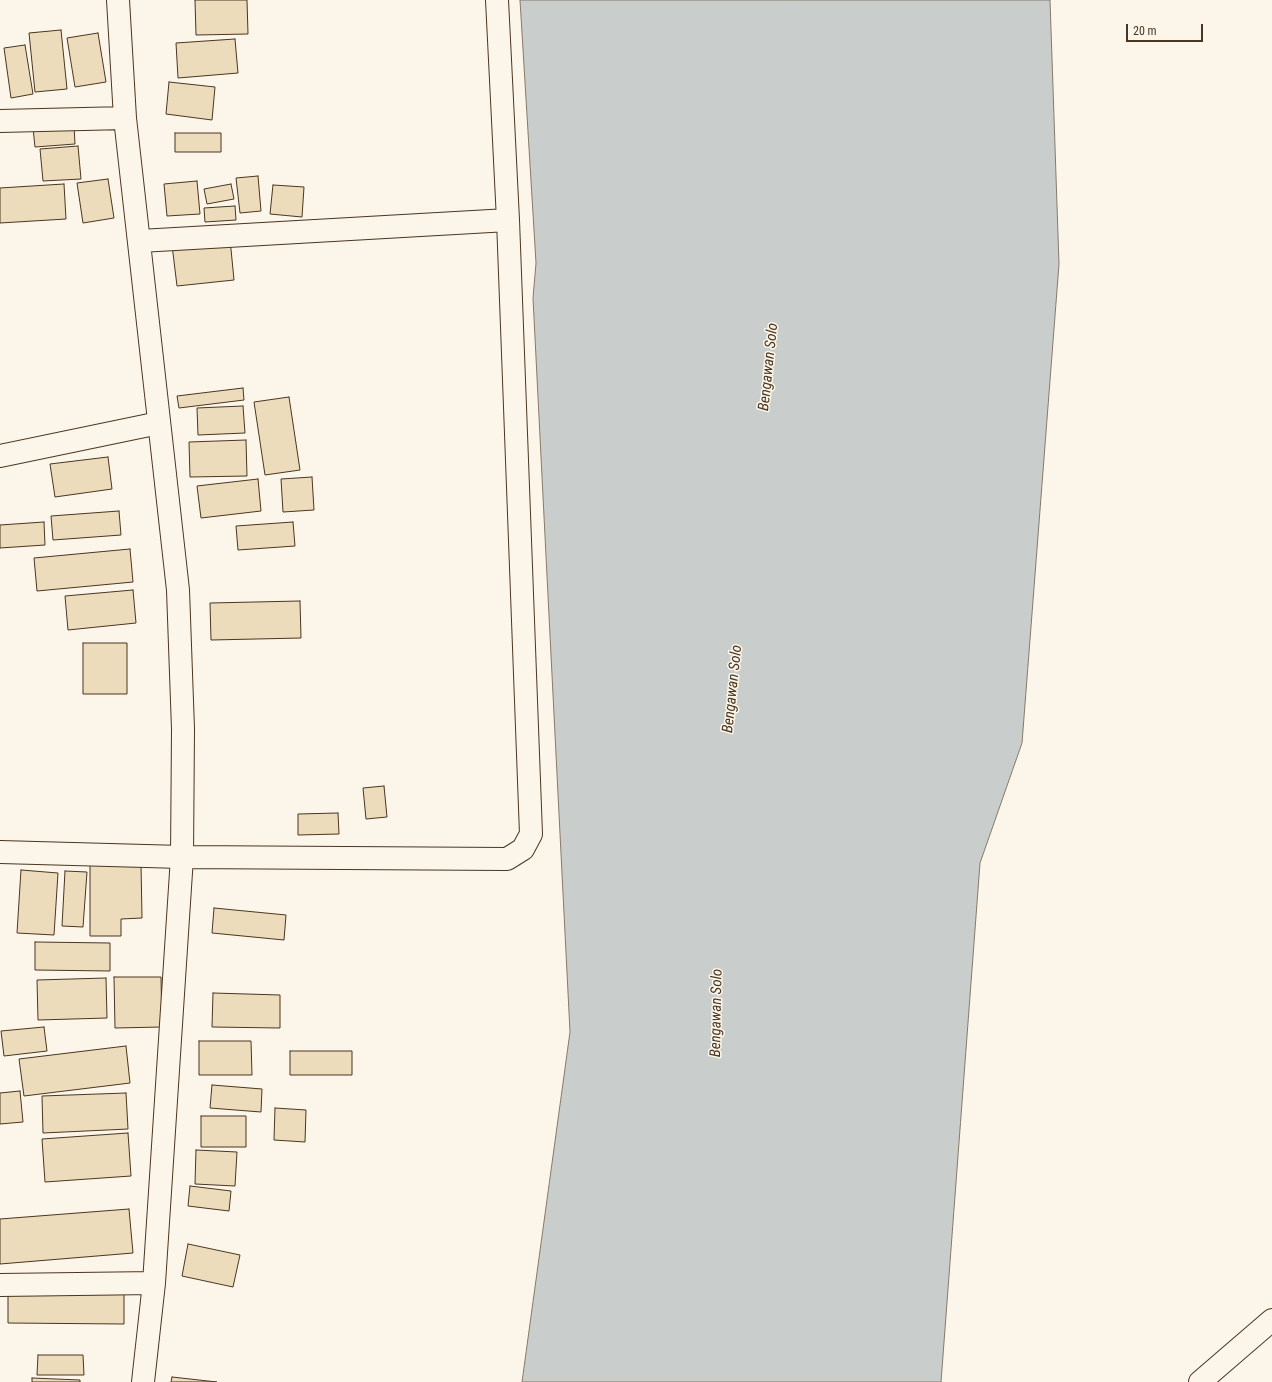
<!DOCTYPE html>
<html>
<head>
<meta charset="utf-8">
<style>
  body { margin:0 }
  #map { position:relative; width:1272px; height:1382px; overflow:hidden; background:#fbf6e9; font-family:"Roboto Condensed",sans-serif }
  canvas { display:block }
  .scale { position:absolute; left:1126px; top:24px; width:77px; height:18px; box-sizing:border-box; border:2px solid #4a3520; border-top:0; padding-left:5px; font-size:12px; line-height:14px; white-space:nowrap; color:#4a3520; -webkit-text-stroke:3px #fbf6e9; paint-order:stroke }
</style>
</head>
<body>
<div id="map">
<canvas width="1272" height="1382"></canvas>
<div class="scale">20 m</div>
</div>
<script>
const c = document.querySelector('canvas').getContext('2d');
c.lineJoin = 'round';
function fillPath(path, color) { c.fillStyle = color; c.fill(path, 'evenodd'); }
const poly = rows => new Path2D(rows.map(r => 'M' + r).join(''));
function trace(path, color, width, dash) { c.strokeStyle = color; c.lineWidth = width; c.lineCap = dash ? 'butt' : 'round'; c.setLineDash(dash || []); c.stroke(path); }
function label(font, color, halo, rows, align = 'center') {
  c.font = font + ' "Roboto Condensed",sans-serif'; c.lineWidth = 3; c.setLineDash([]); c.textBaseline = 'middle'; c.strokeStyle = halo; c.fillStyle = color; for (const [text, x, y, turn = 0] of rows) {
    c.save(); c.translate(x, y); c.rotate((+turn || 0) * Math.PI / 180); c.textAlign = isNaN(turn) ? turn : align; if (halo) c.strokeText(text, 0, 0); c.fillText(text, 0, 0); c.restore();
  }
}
const water = poly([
  [520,0,1050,0,1059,264,1022,743,980,863,941,1382,522,1382,570,1032,533,298,536,263,520,0]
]);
fillPath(water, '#c9cecd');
trace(water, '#887966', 1);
const building = poly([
  [195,0,247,0,248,34,196,35,195,0],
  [61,30,67,89,35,92,29,33,61,30],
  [98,33,106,82,75,87,67,38,98,33],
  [235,39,238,73,178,78,176,43,235,39],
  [25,45,33,94,11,98,4,48,25,45],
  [169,82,215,87,212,120,166,114,169,82],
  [74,125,75,144,35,147,33,128,74,125],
  [175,133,221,133,221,152,175,152,175,133],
  [78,146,81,179,43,181,40,149,78,146],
  [258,176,261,211,240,213,236,178,258,176],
  [108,179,114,218,83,223,77,183,108,179],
  [197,181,200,214,167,216,164,184,197,181],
  [64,184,66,219,0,223,0,188,64,184],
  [231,184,234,199,207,204,204,189,231,184],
  [273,185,304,187,302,217,270,214,273,185],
  [235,206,236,220,205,222,204,208,235,206],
  [230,239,234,280,177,286,172,245,230,239],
  [243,388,244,400,179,408,177,396,243,388],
  [289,397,300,470,265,475,254,402,289,397],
  [243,406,245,433,198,435,197,408,243,406],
  [246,440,247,476,190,477,189,442,246,440],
  [108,457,112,489,55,497,50,464,108,457],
  [312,477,314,510,283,512,281,479,312,477],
  [258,479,261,511,201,518,197,486,258,479],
  [119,511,121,535,53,540,51,516,119,511],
  [44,522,45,545,0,548,0,525,44,522],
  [293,522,295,546,238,550,236,526,293,522],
  [130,549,133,582,37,591,34,558,130,549],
  [133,590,136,623,68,630,65,596,133,590],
  [300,601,301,638,211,640,210,603,300,601],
  [83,643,127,643,127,694,83,694,83,643],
  [384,786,387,817,366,819,363,788,384,786],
  [338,813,339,834,298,835,298,814,338,813],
  [90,864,141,864,142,918,121,919,121,936,90,936,90,864],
  [21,870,58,873,54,935,17,933,21,870],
  [65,871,87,872,83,927,62,926,65,871],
  [214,908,286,915,284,940,212,933,214,908],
  [35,942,110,943,110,971,35,970,35,942],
  [114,977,161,977,162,1027,115,1028,114,977],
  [106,978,107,1018,38,1020,37,980,106,978],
  [213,993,280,995,280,1028,212,1027,213,993],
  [44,1027,47,1051,4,1056,1,1031,44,1027],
  [199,1041,251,1041,252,1075,199,1075,199,1041],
  [126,1046,130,1083,24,1096,19,1059,126,1046],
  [290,1051,352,1051,352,1075,290,1075,290,1051],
  [212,1085,262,1089,261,1112,210,1108,212,1085],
  [20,1091,23,1122,0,1124,0,1093,20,1091],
  [126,1093,128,1129,43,1133,42,1096,126,1093],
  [275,1108,306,1110,305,1142,274,1140,275,1108],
  [201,1116,246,1116,246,1147,201,1147,201,1116],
  [128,1133,131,1176,45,1182,42,1139,128,1133],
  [196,1150,237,1152,235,1186,195,1184,196,1150],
  [190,1186,231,1191,229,1211,188,1206,190,1186],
  [129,1209,133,1253,0,1264,0,1219,129,1209],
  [188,1244,240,1255,233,1287,182,1276,188,1244],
  [8,1290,124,1292,124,1324,8,1323,8,1290],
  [38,1355,83,1355,84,1375,37,1375,38,1355],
  [172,1377,217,1382,171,1382,172,1377],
  [32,1378,80,1380,80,1382,32,1382,32,1378]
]);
fillPath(building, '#ecdcbc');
trace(building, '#4a3520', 1);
const street = poly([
  [118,0,125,118,178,590,183,729,182,857,154,1283,143,1382],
  [0,121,125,118],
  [140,241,508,220],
  [0,456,159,423],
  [0,852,182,857,507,859,523,849,531,834,508,220,497,0],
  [0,1285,154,1283],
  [1200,1382,1272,1320]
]);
trace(street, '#4a3520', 24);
trace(street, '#fbf6e9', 22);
label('italic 15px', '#4a3520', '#fbf6e9', [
  ["Bengawan Solo",769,367,-84],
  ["Bengawan Solo",733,689,-84],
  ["Bengawan Solo",717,1013,-89]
]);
</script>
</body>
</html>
